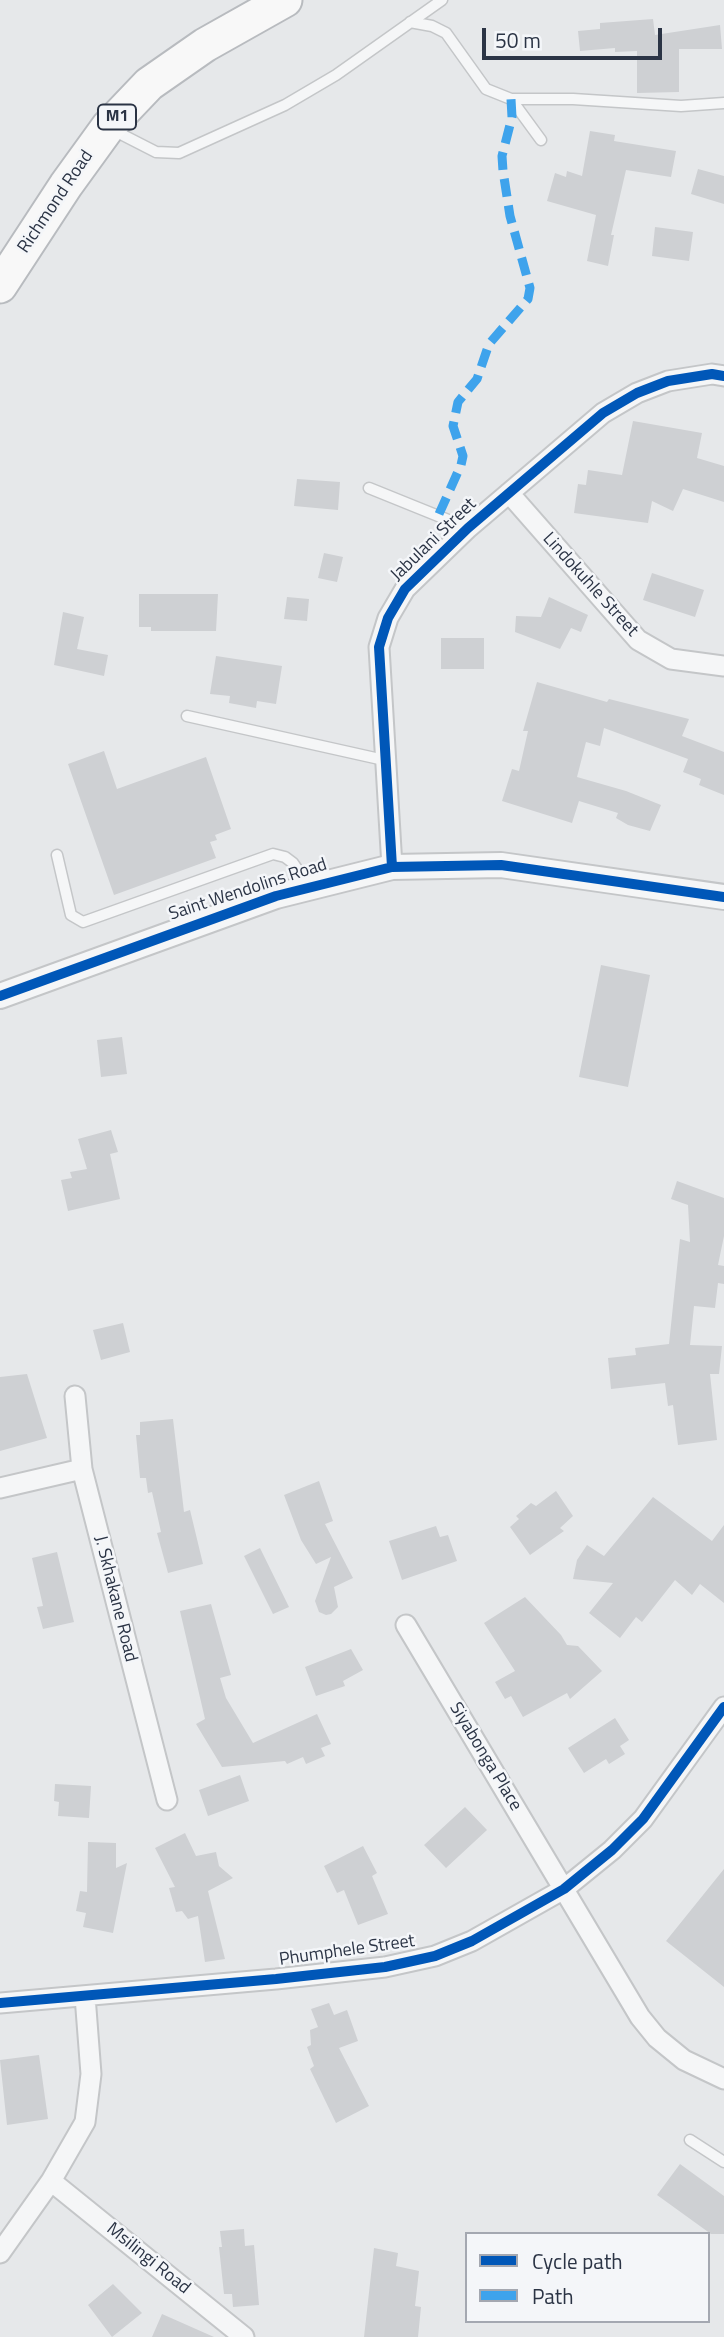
<!DOCTYPE html>
<html>
<head>
<meta charset="utf-8">
<style>
  body { margin:0 }
  #map { position:relative; width:724px; height:2337px; overflow:hidden; background:#e6e8ea; font-family:"Titillium Web",sans-serif }
  canvas { display:block }
  .legend { position:absolute; left:465px; top:2232px; width:245px; height:91px; box-sizing:border-box; background:#f4f6f9; border:2px solid #a4a8b1; margin:0; padding:9px 12px; list-style:none; font-size:21px; color:#2b3445 }
  .legend li { display:flex; align-items:center; gap:14px; height:35px }
  .legend b { width:35px; border:2px solid #a4a8b1 }
  .scale { position:absolute; left:482px; top:28px; width:180px; height:32px; box-sizing:border-box; border:4px solid #2b3445; border-top:0; padding-left:9px; font-size:21px; line-height:24px; white-space:nowrap; color:#2b3445; -webkit-text-stroke:5px #f4f6f9; paint-order:stroke }
</style>
</head>
<body>
<div id="map">
<canvas width="724" height="2337"></canvas>
<ul class="legend">
<li><b style="height:9px;background:#0057b8"></b>Cycle path</li>
<li><b style="height:9px;background:#3ea3ec"></b>Path</li>
</ul>
<div class="scale">50 m</div>
</div>
<script>
const c = document.querySelector('canvas').getContext('2d');
c.lineJoin = 'round';
function fillPath(path, color) { c.fillStyle = color; c.fill(path, 'evenodd'); }
const poly = rows => new Path2D(rows.map(r => 'M' + r).join(''));
function trace(path, color, width, dash) { c.strokeStyle = color; c.lineWidth = width; c.lineCap = dash ? 'butt' : 'round'; c.setLineDash(dash || []); c.stroke(path); }
function label(font, color, halo, rows, align = 'center') {
  c.font = font + ' "Titillium Web",sans-serif'; c.lineWidth = 5; c.setLineDash([]); c.textBaseline = 'middle'; c.strokeStyle = halo; c.fillStyle = color; for (const [text, x, y, turn = 0] of rows) {
    c.save(); c.translate(x, y); c.rotate((+turn || 0) * Math.PI / 180); c.textAlign = isNaN(turn) ? turn : align; if (halo) c.strokeText(text, 0, 0); c.fillText(text, 0, 0); c.restore();
  }
}
fillPath(poly([
  [653,19,655,35,720,25,722,49,679,49,679,92,637,93,637,51,615,52,615,48,580,51,578,31,600,29,600,23],
  [590,131,615,135,614,141,676,151,671,177,626,170,611,235,614,235,608,266,587,261,596,215,547,201,555,173,566,177,567,171,582,176],
  [698,169,724,176,724,204,691,194],
  [655,227,693,232,689,261,652,256],
  [633,421,702,433,697,458,724,466,724,502,683,489,673,511,652,501,648,523,574,513,578,484,586,485,588,470,622,475],
  [297,479,340,482,338,510,294,506],
  [324,553,343,557,337,582,318,578],
  [652,573,704,590,695,617,643,600],
  [139,594,218,594,216,631,151,631,151,627,139,627],
  [287,597,309,599,307,621,284,619],
  [549,597,588,615,581,632,571,628,560,649,515,632,516,616,541,617],
  [63,612,84,617,77,649,108,655,104,676,54,665],
  [441,638,484,638,484,669,441,669],
  [216,656,282,666,276,704,257,701,256,708,229,703,230,696,210,694],
  [537,682,607,702,609,699,689,719,682,736,724,752,724,795,699,785,701,779,683,772,688,759,604,728,600,746,586,742,577,777,626,791,661,805,650,831,628,825,616,818,618,813,579,801,572,823,502,801,512,769,519,771,528,731,523,731],
  [104,751,117,789,206,757,231,829,215,835,217,840,210,842,216,858,114,895,68,764],
  [601,965,650,975,628,1087,579,1077],
  [122,1037,127,1074,101,1077,97,1040],
  [111,1130,118,1152,110,1154,120,1199,68,1211,61,1180,72,1178,70,1172,87,1169,78,1139],
  [677,1181,724,1198,724,1236,718,1265,724,1266,724,1284,718,1283,715,1308,694,1306,690,1345,722,1346,719,1374,710,1374,717,1440,678,1445,673,1405,668,1406,665,1383,611,1389,608,1358,636,1355,635,1348,669,1344,680,1239,690,1242,688,1205,671,1199],
  [123,1323,130,1352,101,1360,93,1330],
  [27,1374,47,1438,0,1451,0,1377],
  [173,1419,184,1512,190,1510,203,1564,168,1573,157,1533,161,1532,152,1492,148,1493,146,1478,140,1478,136,1435,140,1435,140,1422],
  [319,1481,333,1521,325,1524,353,1578,334,1587,338,1607,331,1614,326,1615,319,1612,315,1601,331,1557,316,1564,301,1540,284,1495],
  [556,1491,573,1516,560,1528,564,1531,530,1555,510,1527,519,1519,516,1516,531,1503,536,1506],
  [653,1497,712,1541,724,1525,724,1603,700,1584,692,1595,675,1580,642,1622,636,1617,620,1638,589,1613,613,1583,573,1579,577,1560,587,1545,604,1556],
  [436,1526,440,1537,448,1535,457,1561,402,1580,389,1541],
  [260,1548,289,1607,273,1614,244,1556],
  [57,1552,74,1622,43,1629,37,1607,43,1606,32,1558],
  [525,1597,561,1635,567,1645,578,1646,602,1671,570,1699,567,1693,523,1717,511,1696,505,1699,495,1682,515,1671,484,1623],
  [211,1604,231,1675,220,1678,226,1698,253,1743,317,1714,331,1744,321,1748,325,1756,306,1764,303,1757,287,1764,285,1761,222,1767,196,1724,205,1719,180,1611],
  [351,1649,363,1670,343,1681,345,1686,316,1696,305,1667],
  [615,1718,629,1740,620,1746,625,1754,609,1764,606,1759,584,1773,568,1748],
  [240,1775,249,1801,208,1816,199,1790],
  [55,1784,91,1786,89,1818,58,1816,59,1802,54,1801],
  [465,1807,487,1830,446,1868,424,1845],
  [185,1833,196,1856,216,1852,219,1866,233,1878,208,1891,225,1959,205,1962,198,1916,188,1919,182,1911,176,1912,169,1888,175,1887,155,1848],
  [88,1842,116,1843,116,1868,127,1863,113,1933,83,1927,86,1913,76,1911,80,1891,87,1892],
  [363,1846,377,1873,372,1876,388,1914,358,1925,344,1890,337,1893,324,1866],
  [724,1869,724,1987,666,1941],
  [329,2003,334,2015,347,2010,358,2041,339,2048,369,2106,336,2123,310,2069,314,2066,307,2047,311,2045,310,2030,318,2027,311,2009],
  [39,2055,48,2119,7,2125,0,2060],
  [680,2164,724,2196,724,2234,711,2234,657,2195],
  [244,2229,245,2246,254,2245,259,2305,233,2307,232,2294,224,2294,219,2247,222,2247,220,2231],
  [374,2248,398,2253,396,2266,419,2271,415,2306,421,2307,418,2337,364,2337],
  [113,2284,142,2313,112,2337,88,2305],
  [162,2314,214,2337,152,2337]
]), '#ced0d3');
const service = poly([
  [410,22,432,26,446,33,486,89,511,99,573,99,681,106,724,103],
  [511,99,541,140],
  [111,129,156,152,179,153,285,105,336,75,442,0],
  [369,488,468,528],
  [187,716,384,760],
  [57,855,71,915,83,922,273,854,285,857,293,863,309,886],
  [690,2140,724,2162]
]);
const minor = poly([
  [509,493,638,640,671,659,724,666],
  [392,867,379,647,388,618,405,589,468,528,603,413,637,393,668,381,712,374,724,376],
  [75,1396,82,1469,167,1800],
  [0,1488,82,1469],
  [406,1625,640,2017,657,2038,684,2060,724,2079],
  [0,2003,276,1979,385,1967,435,1956,472,1941,564,1889,612,1850,643,1819,724,1707],
  [51,2181,244,2337],
  [0,2253,51,2181,85,2122,91,2074,85,1996]
]);
const tertiary = poly([
  [0,996,276,896,392,867,501,865,724,897]
]);
const trunk = poly([
  [0,286,66,185,108,127,149,84,205,45,285,0]
]);
trace(service, '#c4c6c8', 13);
trace(minor, '#c4c6c8', 23);
trace(tertiary, '#c4c6c8', 28);
trace(trunk, '#b8bbbf', 37);
trace(service, '#f5f6f7', 10);
trace(minor, '#f5f6f7', 19);
trace(tertiary, '#f5f6f7', 24);
trace(trunk, '#f8f8f8', 33);
trace(poly([
  [439,514,461,465,463,456,453,426,458,402,477,379,489,344,528,299,530,288,510,216,503,171,502,156,512,117,511,99]
]), '#3ea3ec', 9, [18, 9]);
trace(poly([
  [392,867,379,647,388,618,405,589,468,528,603,413,637,393,668,381,712,374,724,376],
  [0,996,276,896,392,867,501,865,724,897],
  [0,2003,276,1979,385,1967,435,1956,472,1941,564,1889,612,1850,643,1819,724,1707]
]), '#0057b8', 10);
for (const [x, y, w] of [
  [117,117,38]
]) { const box = new Path2D(); box.roundRect(x - w / 2, y - 12.5, w, 25, 5); c.fillStyle = '#f4f6f9'; c.fill(box); trace(box, '#2b3445', 2); }
label('bold 16px', '#2b3445', null, [
  ["M1",117,117]
]);
label('18px', '#2b3445', '#f4f6f9', [
  ["Richmond Road",56,202,-56],
  ["Jabulani Street",434,540,-44],
  ["Lindokuhle Street",590,585,48],
  ["Saint Wendolins Road",248,890,-18],
  ["J. Skhakane Road",115,1599,76],
  ["Siyabonga Place",485,1757,59],
  ["Phumphele Street",347,1951,-8],
  ["Msilingi Road",148,2259,39]
]);
</script>
</body>
</html>
